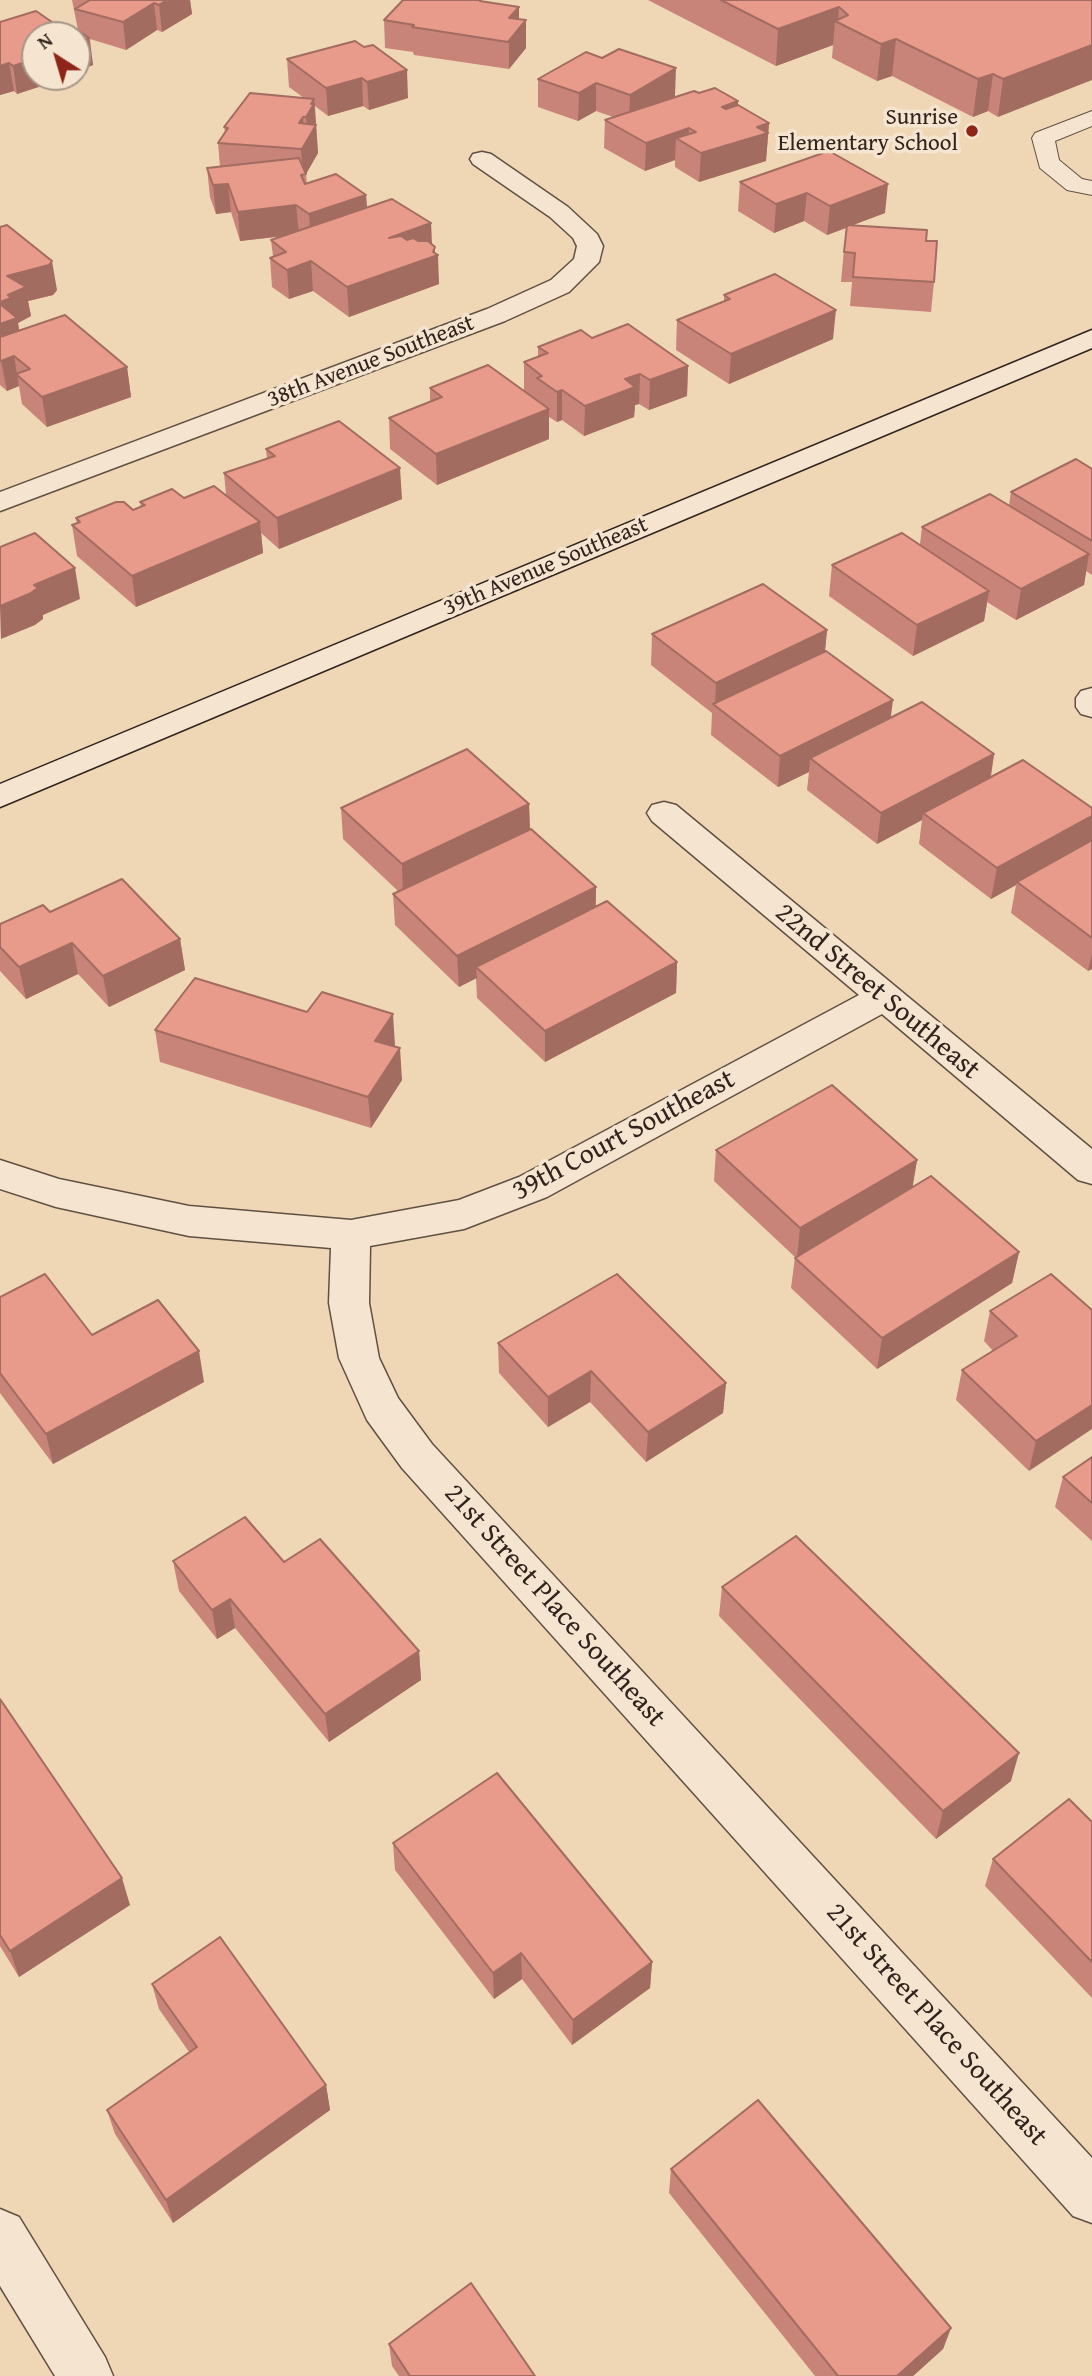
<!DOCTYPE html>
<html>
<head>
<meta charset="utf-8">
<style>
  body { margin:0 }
  #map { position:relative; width:1092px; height:2376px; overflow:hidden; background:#efd7b6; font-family:"Gentium Book Plus",serif }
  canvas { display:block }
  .north { position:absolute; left:21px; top:21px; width:70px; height:70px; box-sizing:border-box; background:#f5e5d0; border:2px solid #a69788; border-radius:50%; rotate:323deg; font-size:19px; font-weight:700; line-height:28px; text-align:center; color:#30231d }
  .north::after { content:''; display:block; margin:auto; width:24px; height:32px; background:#8f2418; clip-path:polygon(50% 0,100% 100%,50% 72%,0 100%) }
</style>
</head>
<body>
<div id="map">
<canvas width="1092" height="2376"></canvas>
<div class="north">N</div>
</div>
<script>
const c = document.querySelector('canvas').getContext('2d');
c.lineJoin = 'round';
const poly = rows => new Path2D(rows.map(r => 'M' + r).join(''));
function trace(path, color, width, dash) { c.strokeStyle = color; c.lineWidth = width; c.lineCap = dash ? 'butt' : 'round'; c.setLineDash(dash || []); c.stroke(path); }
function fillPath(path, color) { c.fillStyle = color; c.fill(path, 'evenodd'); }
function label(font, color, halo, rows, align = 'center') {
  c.font = font + ' "Gentium Book Plus",serif'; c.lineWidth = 7; c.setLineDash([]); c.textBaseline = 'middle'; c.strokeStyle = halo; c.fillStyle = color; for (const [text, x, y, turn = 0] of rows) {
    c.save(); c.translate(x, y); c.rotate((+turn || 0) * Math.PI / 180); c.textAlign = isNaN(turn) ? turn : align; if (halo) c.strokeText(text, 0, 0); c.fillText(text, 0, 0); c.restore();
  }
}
const service = poly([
  [1092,111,1092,126,1055,141,1059,160,1082,179,1092,181,1092,195,1067,190,1040,168,1032,138,1035,133,1092,111]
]);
const minor = poly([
  [482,152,491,154,568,207,597,234,603,246,599,262,569,292,505,321,0,511,0,492,487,309,551,280,574,259,577,246,573,238,550,217,473,164,470,159,473,154,482,152],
  [1092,688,1092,717,1081,714,1076,707,1076,698,1081,691,1092,688],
  [664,802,676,805,1092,1149,1092,1184,1078,1180,882,1014,547,1197,464,1229,370,1246,369,1303,379,1358,398,1398,432,1444,1092,2158,1092,2223,1073,2216,402,1468,367,1420,339,1358,329,1303,331,1248,189,1236,56,1207,0,1189,0,1160,59,1179,189,1206,351,1220,459,1200,519,1177,859,995,652,821,647,813,652,805,664,802],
  [0,2209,19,2217,105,2357,113,2376,55,2376,0,2286,0,2209]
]);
const secondary = poly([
  [1092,330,1092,348,0,807,0,784,1092,330]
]);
trace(service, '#605043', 2);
trace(minor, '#605043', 3);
trace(secondary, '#30231d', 3);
fillPath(service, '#f5e5d0');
fillPath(minor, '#f5e5d0');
fillPath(secondary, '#f5e5d0');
fillPath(poly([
  [72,0,190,0,192,14,162,32,157,30,126,50,90,39,93,65,83,69,84,72,77,74,77,35,35,77,69,77,17,94,14,91,0,95,0,22,52,22,53,28,62,34,78,30],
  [648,0,1092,0,998,117,988,111,973,117,892,76,877,81,832,58,833,45,776,66],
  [451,1,486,2,519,7,519,19,526,20,526,48,509,69,414,55,413,52,385,48,384,20],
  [355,41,408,98,369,110,363,106,328,116,315,106,318,153,306,174,307,184,366,195,367,208,431,223,432,245,435,253,439,284,349,317,313,291,289,299,272,287,270,258,273,256,271,240,285,236,240,241,231,212,216,214,210,197,207,168,220,167,218,143,225,132,224,127,304,98,289,87,287,59],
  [586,52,675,96,672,98,699,93,738,101,738,105,769,123,766,161,699,182,675,167,675,160,645,171,604,148,605,120,613,117,596,111,578,121,538,107,538,79],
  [829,151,885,213,852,225,926,241,934,282,931,312,850,306,852,282,841,282,846,228,827,235,804,221,774,233,738,211,740,182],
  [0,227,57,290,53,295,28,301,31,316,18,323,19,331,127,367,131,397,47,427,22,404,19,386,7,391,0,385],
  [724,295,833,339,729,384,676,350,677,320,724,301],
  [592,338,688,366,687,396,649,410,639,404,635,405,634,417,584,436,562,420,557,422,549,417,549,439,437,485,390,449,389,418,430,402,430,388,524,391,524,362,538,357,538,347],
  [266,449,402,499,279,549,261,533,263,553,136,607,77,556,72,525,77,524,76,518,133,510,141,507,140,502,226,495,224,473,267,459],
  [1092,469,1092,575,1086,571,1084,585,1016,620,987,602,984,621,913,656,829,596,832,565,920,544,922,527,1009,505,1011,492],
  [827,630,825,651,891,718,994,754,991,777,1092,808,1092,969,1088,971,1011,913,1016,885,991,899,919,844,922,820,877,844,807,790,809,772,778,787,711,735,712,713,651,665,652,634],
  [529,804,530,829,596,887,596,907,677,962,676,993,545,1062,477,998,476,978,459,987,395,925,393,894,398,891,343,839,341,808],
  [50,912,180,939,185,970,109,1007,78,974,26,999,0,971,0,924],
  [155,1030,395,1045,394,1047,402,1080,371,1128,160,1062],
  [716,1150,917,1160,912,1187,1019,1252,1012,1283,877,1369,791,1288,795,1257,714,1181],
  [0,1297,92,1335,204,1382,53,1464,0,1393],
  [1092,1310,1029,1471,956,1400,962,1370,993,1351,984,1341,990,1311],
  [498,1343,726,1383,723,1413,646,1462,590,1402,548,1427,499,1373],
  [1092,1457,1092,1541,1055,1507,1063,1477],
  [173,1561,284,1562,419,1651,421,1680,329,1742,235,1628,217,1639,179,1591],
  [722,1587,1011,1781,936,1839,719,1616],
  [0,1699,130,1905,19,1977,0,1946],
  [1092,1822,1092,1998,985,1886,993,1859],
  [393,1843,652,1962,650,1988,572,2045,522,1979,494,1999,395,1870],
  [152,1984,326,2085,330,2110,173,2223,115,2134,107,2110,189,2052,159,2009],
  [671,2169,951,2328,943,2349,913,2376,815,2376,669,2193],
  [389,2344,535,2376,399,2376,392,2366]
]), '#c88478');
fillPath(poly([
  [167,0,190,0,192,14,162,32,159,5],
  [154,3,157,30,126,50,123,22],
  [519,7,519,29,526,20,526,48,509,69,509,18],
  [839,7,838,22,835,21,833,45,776,66,778,29],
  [89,38,93,65,83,69,84,72,77,74,77,42],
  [896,39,892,76,877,81,881,44],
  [1092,45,1092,80,998,117,1003,79],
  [35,59,35,77,69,77,17,94,13,66],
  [9,63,14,91,0,95,0,66],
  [676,68,675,96,629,123,630,95],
  [407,70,408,98,369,110,367,82],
  [993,74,988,111,973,117,978,79],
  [362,78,363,106,328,116,326,88],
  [596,83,596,111,578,121,579,93],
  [314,99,318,153,306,174,303,175,299,123,303,117,305,144,308,139,306,117],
  [738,101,736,130,722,107],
  [769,123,766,161,699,182,701,153,757,127],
  [689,128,688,146,676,138,675,160,645,171,646,143],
  [228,184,231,212,216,214,213,185],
  [888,184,885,213,827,235,830,206],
  [807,193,804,221,774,233,776,204],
  [366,195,368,224,311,243,309,214],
  [296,205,299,234,240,241,238,212],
  [431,223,432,252,389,238],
  [435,247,435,256,438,255,439,284,349,317,347,287,433,252],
  [52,261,57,290,53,295,28,301,31,316,18,323,22,348,0,356,0,302,7,276],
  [311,261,313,291,289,299,287,270],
  [836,310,833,339,729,384,731,354],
  [14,356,19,386,7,391,1,361],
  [688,366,687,396,649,410,650,380],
  [127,367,131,397,47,427,42,397],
  [640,374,639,404,635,405,634,417,584,436,585,406,625,379],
  [562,390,562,420,557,422,557,392],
  [549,409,549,439,437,485,436,454],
  [400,468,402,499,279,549,277,518],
  [260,522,263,553,136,607,132,576],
  [1089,554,1084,585,1016,620,1021,589],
  [75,568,80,599,43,615,43,619,35,625,1,639,0,606,34,585],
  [989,591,984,621,913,656,917,625],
  [827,630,824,661,715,705,716,683],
  [893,700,889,731,810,758,809,772,778,787,780,756],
  [994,754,989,786,923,813,922,820,877,844,881,813],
  [529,804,530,835,403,896,402,864],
  [1092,816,1092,842,1017,882,1016,885,991,899,997,868],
  [596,887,595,918,476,967,477,978,459,987,457,956],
  [180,939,185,970,109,1007,103,976],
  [72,943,78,974,26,999,19,967],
  [1092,953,1092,969,1088,971],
  [677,962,676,993,545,1062,545,1031],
  [393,1014,395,1045,377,1072,375,1041],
  [400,1048,402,1080,371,1128,368,1097],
  [917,1160,912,1191,797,1259,800,1228],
  [1019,1252,1012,1283,877,1369,882,1338],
  [199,1351,204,1382,53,1464,46,1434],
  [591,1371,590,1402,548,1427,548,1397],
  [726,1383,723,1413,646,1462,648,1432],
  [1092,1405,1092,1429,1029,1471,1036,1441],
  [230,1599,235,1628,217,1639,212,1610],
  [419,1651,421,1680,329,1742,325,1714],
  [1019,1753,1011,1781,936,1839,943,1811],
  [122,1878,130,1905,19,1977,10,1951],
  [521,1953,522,1979,494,1999,493,1973],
  [652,1962,650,1988,572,2045,573,2020],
  [326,2085,330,2110,173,2223,166,2200],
  [951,2328,943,2349,913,2376,897,2376]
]), '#a26c61');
const building = poly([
  [90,0,167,0,159,5,154,3,123,22,75,9,90,0],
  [403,0,481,0,480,1,519,7,509,18,526,20,508,42,412,27,414,25,384,20,403,0],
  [721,0,1092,0,1092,45,1003,79,993,74,978,79,896,39,881,44,835,21,848,15,839,7,778,29,721,0],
  [36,11,52,22,46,24,62,34,76,29,89,38,77,42,77,35,35,35,35,59,13,66,9,63,0,66,0,22,36,11],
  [355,41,364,47,373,45,407,70,367,82,362,78,326,88,287,59,355,41],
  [619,49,676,68,630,95,596,83,579,93,538,79,586,52,602,58,619,49],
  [715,88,738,101,722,107,726,109,738,105,769,123,757,127,768,133,701,153,676,138,696,132,689,128,646,143,605,120,694,91,699,93,715,88],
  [250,93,314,99,311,104,314,104,306,117,303,117,299,123,316,125,302,149,218,143,228,128,224,127,250,93],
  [829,151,888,184,830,206,807,193,776,204,740,182,829,151],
  [299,158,306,174,301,175,305,184,336,174,366,195,309,214,296,205,238,212,228,184,213,185,207,168,299,158],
  [392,199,431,223,389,238,401,236,407,240,413,238,418,241,428,241,435,247,433,252,438,255,347,287,311,261,287,270,270,258,286,252,271,240,392,199],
  [7,225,52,261,49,265,7,276,26,287,8,295,11,298,0,302,0,227,7,225],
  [847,225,927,230,926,241,937,241,934,282,853,277,855,253,844,252,847,225],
  [775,274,836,310,731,354,677,320,730,299,724,295,775,274],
  [0,304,17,318,0,324,0,304],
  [65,315,127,367,42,397,16,374,30,369,14,356,1,361,0,360,0,337,65,315],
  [628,324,688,366,650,380,640,374,625,379,635,387,585,406,562,390,557,392,537,378,542,376,524,362,548,353,538,347,581,330,592,338,628,324],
  [488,365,549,409,436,454,389,418,442,397,430,388,488,365],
  [339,421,400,468,277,518,224,473,275,456,266,449,339,421],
  [1076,459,1092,469,1092,541,1011,492,1076,459],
  [214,486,260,522,132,576,72,525,80,522,76,518,116,502,124,502,133,510,145,505,140,502,172,489,184,498,214,486],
  [990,494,1089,554,1021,589,922,527,990,494],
  [35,533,75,568,34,585,38,588,29,594,0,606,0,547,35,533],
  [902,533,989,591,917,625,832,565,902,533],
  [763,584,827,630,716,683,652,634,763,584],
  [826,651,893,700,780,756,713,704,826,651],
  [922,702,994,754,881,813,810,758,922,702],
  [467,749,529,804,402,864,341,808,467,749],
  [1023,760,1092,808,1092,816,997,868,923,813,1023,760],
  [531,829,596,887,457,956,393,894,531,829],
  [1092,840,1092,938,1017,882,1092,840],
  [122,879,180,939,103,976,72,943,19,967,0,947,0,924,43,905,50,912,122,879],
  [607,901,677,962,545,1031,476,967,607,901],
  [195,978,307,1012,322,992,393,1014,375,1041,400,1048,368,1097,155,1030,195,978],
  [832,1085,917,1160,800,1228,716,1150,832,1085],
  [931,1176,1019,1252,882,1338,795,1258,931,1176],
  [45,1274,92,1335,158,1300,199,1351,46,1434,0,1373,0,1297,45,1274],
  [617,1274,726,1383,648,1432,591,1371,548,1397,498,1343,617,1274],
  [1051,1274,1092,1310,1092,1405,1036,1441,962,1370,1017,1336,990,1311,1051,1274],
  [1092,1457,1092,1503,1063,1477,1092,1457],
  [245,1517,284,1562,320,1539,419,1651,325,1714,230,1599,212,1610,173,1561,245,1517],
  [796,1536,1019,1753,943,1811,722,1587,796,1536],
  [0,1699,122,1878,10,1951,0,1935,0,1699],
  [497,1773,652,1962,573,2020,521,1953,493,1973,393,1843,497,1773],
  [1069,1799,1092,1822,1092,1962,993,1859,1069,1799],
  [220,1937,326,2085,166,2200,107,2110,197,2047,152,1984,220,1937],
  [758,2100,951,2328,897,2376,838,2376,671,2169,758,2100],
  [471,2283,535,2376,410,2376,389,2344,471,2283]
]);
fillPath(building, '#e89a8b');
trace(building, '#a26c61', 2);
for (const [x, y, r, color] of [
  [972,131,7,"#8f2418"]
]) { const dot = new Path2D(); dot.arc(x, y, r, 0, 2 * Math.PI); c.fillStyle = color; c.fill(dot); trace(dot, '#f5e5d0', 2.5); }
label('23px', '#30231d', '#f5e5d0', [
  ["Sunrise",958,118],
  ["Elementary School",958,144]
], 'right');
label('23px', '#30231d', '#f5e5d0', [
  ["38th Avenue Southeast",371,362,-21],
  ["39th Avenue Southeast",546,567,-23]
]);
label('28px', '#30231d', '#f5e5d0', [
  ["22nd Street Southeast",877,992,40],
  ["39th Court Southeast",624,1136,-28],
  ["21st Street Place Southeast",554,1606,48],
  ["21st Street Place Southeast",936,2025,48]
]);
</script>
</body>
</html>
